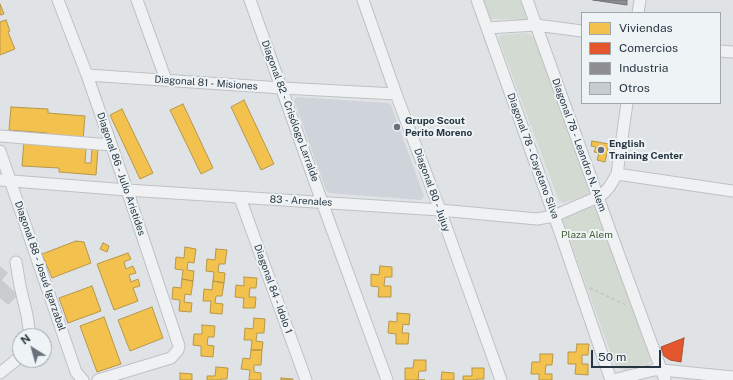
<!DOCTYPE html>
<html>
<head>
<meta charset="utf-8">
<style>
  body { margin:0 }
  #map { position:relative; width:733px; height:380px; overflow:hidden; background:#e0e3e6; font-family:"Public Sans",sans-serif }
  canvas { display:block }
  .legend { position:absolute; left:581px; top:12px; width:140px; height:92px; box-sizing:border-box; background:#eef3f6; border:1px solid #9ea7ad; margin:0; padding:5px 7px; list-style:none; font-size:12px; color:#273540 }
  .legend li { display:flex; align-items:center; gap:8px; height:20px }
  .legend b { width:20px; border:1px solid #9ea7ad }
  .north { position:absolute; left:12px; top:328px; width:40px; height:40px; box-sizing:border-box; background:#eef3f6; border:1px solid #9ea7ad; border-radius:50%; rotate:323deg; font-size:11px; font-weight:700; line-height:16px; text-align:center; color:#273540 }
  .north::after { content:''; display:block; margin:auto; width:14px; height:18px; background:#68727a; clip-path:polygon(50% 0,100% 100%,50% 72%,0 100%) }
  .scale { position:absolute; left:591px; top:350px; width:70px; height:18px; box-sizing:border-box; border:2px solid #273540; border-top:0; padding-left:5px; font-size:12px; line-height:14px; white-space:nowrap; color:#273540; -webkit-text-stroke:3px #eef3f6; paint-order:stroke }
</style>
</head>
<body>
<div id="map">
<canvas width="733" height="380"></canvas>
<ul class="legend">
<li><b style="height:11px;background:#f2c14e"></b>Viviendas</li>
<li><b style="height:11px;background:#e4572e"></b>Comercios</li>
<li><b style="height:11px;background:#8d8d92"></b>Industria</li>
<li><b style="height:11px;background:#c9ccce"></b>Otros</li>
</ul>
<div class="north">N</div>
<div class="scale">50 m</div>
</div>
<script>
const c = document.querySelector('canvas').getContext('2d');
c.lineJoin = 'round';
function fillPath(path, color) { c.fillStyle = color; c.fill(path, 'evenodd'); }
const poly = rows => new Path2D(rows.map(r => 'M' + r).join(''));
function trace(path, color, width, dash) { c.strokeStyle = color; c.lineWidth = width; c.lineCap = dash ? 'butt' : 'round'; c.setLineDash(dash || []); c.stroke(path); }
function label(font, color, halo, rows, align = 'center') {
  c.font = font + ' "Public Sans",sans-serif'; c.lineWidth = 4; c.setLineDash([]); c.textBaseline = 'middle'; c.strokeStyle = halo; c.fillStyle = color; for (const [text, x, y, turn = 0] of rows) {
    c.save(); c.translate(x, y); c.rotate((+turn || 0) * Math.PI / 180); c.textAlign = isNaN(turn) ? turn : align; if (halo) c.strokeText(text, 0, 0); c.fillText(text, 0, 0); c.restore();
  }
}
fillPath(poly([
  [297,97,388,103,391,105,424,196,421,200,329,193,326,190,294,100]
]), '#ced4d9');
fillPath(poly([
  [483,0,521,0,528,20,490,19],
  [527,33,534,37,589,189,589,194,563,203,559,201,499,40,500,35],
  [590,204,596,207,651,361,648,364,625,370,620,369,615,365,563,221,565,214]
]), '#d3dad1');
const homes = poly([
  [0,4,4,14,0,15,0,4],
  [6,20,10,31,8,32,15,49,0,55,0,22,6,20],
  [244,100,274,164,261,170,231,107,244,100],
  [183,104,213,168,201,174,170,110,183,104],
  [11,107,48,109,48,113,85,116,83,140,46,137,47,133,9,130,11,107],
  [122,109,153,173,140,179,110,115,122,109],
  [24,141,86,148,85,163,91,163,92,148,98,149,96,175,59,172,59,168,22,166,24,141],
  [592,141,609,144,605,162,597,160,599,153,594,152,596,147,591,146,592,141],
  [76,241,84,242,91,263,52,278,42,254,76,241],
  [103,243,109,246,107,252,100,249,103,243],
  [185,247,196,249,194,263,188,262,187,270,194,271,193,281,182,279,183,270,175,269,176,257,184,258,185,247],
  [216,249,227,250,225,264,219,264,218,272,225,273,224,283,213,281,214,272,206,271,207,259,215,260,216,249],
  [128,253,131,259,124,262,126,269,133,266,136,273,129,275,131,282,138,279,140,286,133,288,138,301,114,310,97,264,128,253],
  [380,266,392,267,392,277,385,277,384,286,391,286,391,297,378,297,379,287,371,286,371,274,379,275,380,266],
  [244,277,257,278,256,288,250,288,249,297,256,297,255,308,243,308,244,298,235,297,236,285,244,286,244,277],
  [182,279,193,281,191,295,185,294,184,302,192,303,191,312,179,311,180,300,172,299,173,287,181,288,182,279],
  [213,281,224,283,222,296,216,296,215,303,223,304,222,314,210,313,211,301,203,301,204,289,212,290,213,281],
  [92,286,101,311,68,323,59,298,92,286],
  [152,307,163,338,130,351,118,320,152,307],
  [397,313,410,314,409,325,403,324,402,333,409,333,408,344,396,344,396,334,388,333,389,321,397,322,397,313],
  [104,317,121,364,97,372,80,326,104,317],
  [254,318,265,319,264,333,257,333,256,341,263,342,262,350,251,350,252,340,244,340,245,328,253,329,254,318],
  [202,325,215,326,214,337,208,337,207,345,214,346,213,357,201,356,201,346,193,345,194,334,202,334,202,325],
  [577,344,589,344,588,355,582,355,582,364,588,364,588,375,575,374,576,364,568,364,568,352,576,352,577,344],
  [251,350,262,350,261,365,254,365,254,372,261,373,261,380,249,380,250,370,241,369,243,358,250,359,251,350],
  [540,354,553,354,552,365,546,365,545,374,552,374,552,380,539,380,539,374,531,374,532,362,540,362,540,354],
  [414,360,426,360,426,371,419,371,418,380,425,380,405,380,405,368,413,368,414,360],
  [216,367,228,368,227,379,221,379,221,380,207,380,207,376,215,376,216,367],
  [472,368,484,368,484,379,477,379,477,380,463,380,463,376,472,376,472,368],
  [442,372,454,373,454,380,441,380,442,372],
  [180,373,192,374,192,380,180,380,180,373],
  [281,378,293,379,293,380,281,380,281,378]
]);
fillPath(homes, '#f2c14e');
trace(homes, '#b5974a', 1);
const shops = poly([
  [684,338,681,362,670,360,664,356,661,347,684,338]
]);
fillPath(shops, '#e4572e');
trace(shops, '#ab4d33', 1);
const industry = poly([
  [593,0,627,0,627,5,593,0]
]);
fillPath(industry, '#8d8d92');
trace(industry, '#6e7379', 1);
fillPath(poly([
  [0,266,8,273,2,280,18,295,8,305,0,298]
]), '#c9ccce');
const minor = poly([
  [58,0,87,75,127,190,179,346,178,350,171,358,98,380],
  [137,0,166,80],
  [250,0,322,202,387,380],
  [363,0,396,94,440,210,501,380],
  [477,0,561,235,611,380],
  [527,0,612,236,665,380],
  [638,13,640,0],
  [487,28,536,25,582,31],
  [720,51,733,52],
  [87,75,282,88,396,94],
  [0,136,111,145],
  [0,151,76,372,83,380],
  [617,174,733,191],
  [0,180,127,190,440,210,537,219,554,216,598,197,604,193,610,186,617,174,627,103],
  [240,198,306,380],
  [16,262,20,286,27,315,30,336],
  [0,373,20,357],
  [613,380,654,370,662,370,733,377]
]);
trace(minor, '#bec1c4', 13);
trace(poly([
  [590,288,626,305]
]), '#c0c3c6', 1.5, [3, 3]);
trace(minor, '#f0f1f3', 11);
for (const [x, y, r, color] of [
  [397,127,4,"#68727a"],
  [601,150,4,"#68727a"]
]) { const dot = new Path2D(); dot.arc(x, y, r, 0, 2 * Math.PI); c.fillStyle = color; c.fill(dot); trace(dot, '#eef3f6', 1.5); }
label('10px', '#273540', '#eef3f6', [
  ["Diagonal 81 - Misiones",206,83,4],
  ["Diagonal 82 - Crisólogo Larralde",290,111,70],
  ["Diagonal 78 - Leandro N. Alem",579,145,70],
  ["Diagonal 78 - Cayetano Silva",533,156,70],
  ["Diagonal 86 - Julio Aristides",121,174,71],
  ["Diagonal 80 - Jujuy",432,190,70],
  ["83 - Arenales",301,201,3],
  ["Diagonal 88 - Josué Igarzabal",40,266,71],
  ["Diagonal 84 - Idolo 1",273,289,70]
]);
label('bold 10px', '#273540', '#eef3f6', [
  ["Grupo Scout",405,121],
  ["Perito Moreno",405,133],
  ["English",609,144],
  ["Training Center",609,156]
], 'left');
label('10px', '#445c34', '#eef3f6', [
  ["Plaza Alem",587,235]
]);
</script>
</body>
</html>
